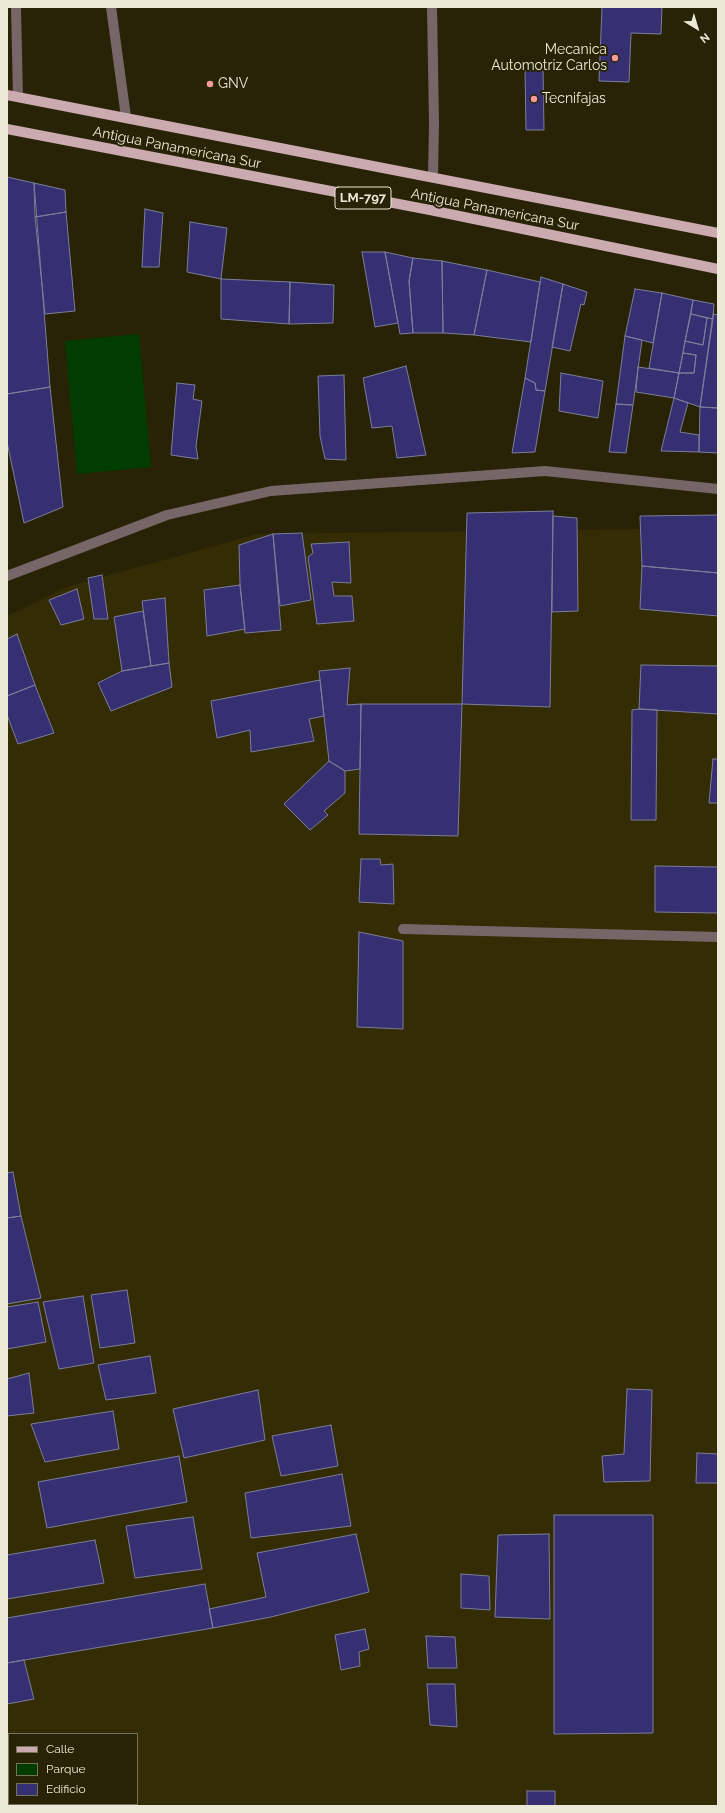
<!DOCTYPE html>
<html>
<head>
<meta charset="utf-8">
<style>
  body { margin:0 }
  #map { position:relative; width:725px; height:1813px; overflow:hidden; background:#282306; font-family:Raleway,sans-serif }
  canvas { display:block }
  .frame { position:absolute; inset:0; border:8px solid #ebe8d7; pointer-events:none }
  .legend { position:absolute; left:8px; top:1733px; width:130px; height:72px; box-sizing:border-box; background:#282306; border:1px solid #76725a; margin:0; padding:5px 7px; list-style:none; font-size:12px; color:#ebe8d7 }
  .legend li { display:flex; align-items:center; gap:8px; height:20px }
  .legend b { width:20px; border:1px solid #76725a }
  .north { position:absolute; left:677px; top:8px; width:40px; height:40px; -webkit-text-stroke:3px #282306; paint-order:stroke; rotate:142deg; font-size:11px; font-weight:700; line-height:16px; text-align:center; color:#ebe8d7 }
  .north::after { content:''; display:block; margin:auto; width:14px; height:18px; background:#ebe8d7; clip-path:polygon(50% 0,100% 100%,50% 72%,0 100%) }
</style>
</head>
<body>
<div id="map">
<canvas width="725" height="1813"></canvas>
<div class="frame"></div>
<ul class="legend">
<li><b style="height:5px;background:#cbabaf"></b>Calle</li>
<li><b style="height:11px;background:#013d00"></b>Parque</li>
<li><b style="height:11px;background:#363073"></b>Edificio</li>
</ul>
<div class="north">N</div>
</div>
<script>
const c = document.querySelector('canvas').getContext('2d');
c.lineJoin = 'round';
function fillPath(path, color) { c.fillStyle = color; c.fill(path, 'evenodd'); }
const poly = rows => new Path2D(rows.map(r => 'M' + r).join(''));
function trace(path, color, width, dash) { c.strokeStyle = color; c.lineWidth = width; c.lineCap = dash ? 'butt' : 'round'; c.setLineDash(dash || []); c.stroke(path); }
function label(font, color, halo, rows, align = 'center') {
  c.font = font + ' Raleway,sans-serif'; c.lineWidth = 4; c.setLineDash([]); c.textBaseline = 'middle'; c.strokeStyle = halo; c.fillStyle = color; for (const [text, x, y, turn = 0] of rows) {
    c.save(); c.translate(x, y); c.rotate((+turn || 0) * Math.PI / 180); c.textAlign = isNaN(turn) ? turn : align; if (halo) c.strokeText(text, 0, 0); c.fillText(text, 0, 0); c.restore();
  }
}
fillPath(poly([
  [718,528,718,1806,7,1806,7,616,67,587,257,534],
  [9,1734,137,1734,137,1804,9,1804]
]), '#332c05');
fillPath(poly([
  [139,334,151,467,77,474,65,341]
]), '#013d00');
const building = poly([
  [602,7,662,7,661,34,631,33,629,82,599,81,602,7],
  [525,68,543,68,544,130,526,130,525,68],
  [7,177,34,183,50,387,7,394,7,177],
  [34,183,65,190,66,212,35,217,34,183],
  [145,209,163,213,159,267,142,267,145,209],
  [66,212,75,311,45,314,35,217,66,212],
  [190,222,227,228,221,279,187,272,190,222],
  [362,252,385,252,398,323,375,327,362,252],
  [385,252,413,258,409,281,413,333,400,334,385,252],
  [413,258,442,261,443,333,413,333,409,281,413,258],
  [442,261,487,270,474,335,443,333,442,261],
  [487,270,540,282,531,342,474,335,487,270],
  [541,277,563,284,545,391,536,390,535,383,525,378,541,277],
  [221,279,290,282,289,324,221,319,221,279],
  [290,282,334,285,333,323,289,324,290,282],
  [563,284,587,292,584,305,581,304,570,351,552,347,563,284],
  [635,289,662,293,653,343,625,336,635,289],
  [662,293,693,300,679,373,649,368,662,293],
  [693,300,714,304,713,319,691,314,693,300],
  [691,314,707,318,703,345,685,341,691,314],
  [713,314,718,315,718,408,700,407,713,314],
  [707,318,713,319,700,407,674,398,679,373,694,373,696,355,683,353,685,341,703,345,707,318],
  [625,336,642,340,633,405,616,404,625,336],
  [683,353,696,355,694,373,679,373,683,353],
  [406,366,426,455,397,458,392,426,372,428,363,378,406,366],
  [638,367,679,373,674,398,636,392,638,367],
  [561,373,603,381,598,418,559,411,561,373],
  [344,375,346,460,325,459,320,436,318,376,344,375],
  [525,378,535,383,536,390,545,391,535,452,512,453,525,378],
  [177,383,195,385,193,399,202,401,196,446,198,459,171,455,177,383],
  [50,387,63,507,24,523,7,442,7,394,50,387],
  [674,398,688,403,680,432,699,435,699,452,661,451,674,398],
  [616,404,633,405,626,453,609,452,616,404],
  [700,407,718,408,718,453,699,452,700,407],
  [553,511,550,707,462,704,467,513,553,511],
  [718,515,718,573,642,566,640,516,718,515],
  [553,516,577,518,578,611,552,612,553,516],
  [302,533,311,600,280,606,273,534,302,533],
  [273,534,281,630,245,633,240,585,239,545,273,534],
  [349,542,351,583,332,582,334,596,352,596,354,621,317,624,308,557,313,553,311,544,349,542],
  [642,566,718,573,718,616,640,609,642,566],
  [102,575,108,619,94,619,88,578,102,575],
  [240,585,245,629,207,636,204,590,240,585],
  [77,589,84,619,61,625,49,600,77,589],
  [165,598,169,663,151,666,142,601,165,598],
  [143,611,151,666,122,671,114,617,143,611],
  [17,634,35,685,7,696,7,639,17,634],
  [169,663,172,687,111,711,98,683,122,671,169,663],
  [641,665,718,666,718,714,639,709,641,665],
  [350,668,347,705,361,704,360,769,345,771,329,761,319,671,350,668],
  [320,680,324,716,309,719,314,741,251,752,250,730,217,738,211,701,320,680],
  [35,685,54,733,18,744,7,715,7,696,35,685],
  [361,704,462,704,458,836,359,834,361,704],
  [639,709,657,710,656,820,631,820,632,710,639,709],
  [713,759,718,759,718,803,709,803,713,759],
  [329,761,345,771,345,793,324,811,328,815,310,830,284,804,329,761],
  [361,859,380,859,381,865,393,864,394,904,359,902,361,859],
  [655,866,718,867,718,913,655,912,655,866],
  [359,932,403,941,403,1029,357,1027,359,932],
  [13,1172,21,1216,7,1218,7,1173,13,1172],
  [21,1216,41,1298,7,1304,7,1218,21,1216],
  [127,1290,135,1343,100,1348,91,1295,127,1290],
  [83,1296,94,1363,59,1369,43,1302,83,1296],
  [38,1302,46,1342,7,1349,7,1307,38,1302],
  [150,1356,156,1393,106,1400,98,1365,150,1356],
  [29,1373,34,1413,7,1416,7,1379,29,1373],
  [627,1389,652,1390,650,1481,604,1482,602,1456,624,1454,627,1389],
  [258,1390,265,1440,184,1458,173,1409,258,1390],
  [113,1411,119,1449,45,1462,31,1424,113,1411],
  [331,1425,338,1466,281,1476,272,1436,331,1425],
  [697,1453,718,1454,718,1483,696,1483,697,1453],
  [179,1456,187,1502,47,1528,38,1482,179,1456],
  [342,1474,351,1526,251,1538,245,1493,342,1474],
  [554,1515,653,1515,653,1733,554,1734,554,1515],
  [193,1517,202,1569,135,1578,126,1526,193,1517],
  [356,1534,369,1592,271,1617,213,1628,209,1609,266,1597,257,1553,356,1534],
  [549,1534,550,1619,495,1617,498,1535,549,1534],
  [95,1540,104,1583,7,1599,7,1555,95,1540],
  [461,1574,489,1576,490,1610,461,1608,461,1574],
  [205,1584,213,1628,7,1663,7,1618,205,1584],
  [365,1629,369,1649,359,1652,360,1666,341,1670,335,1635,365,1629],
  [426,1636,455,1637,457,1668,428,1668,426,1636],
  [24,1660,34,1699,7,1704,7,1663,24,1660],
  [427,1684,455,1684,457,1727,430,1725,427,1684],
  [7,1734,9,1736,9,1780,7,1781,7,1734],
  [527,1791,555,1791,555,1806,527,1806,527,1791]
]);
fillPath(building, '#363073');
trace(building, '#7c7d9a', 1);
trace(poly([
  [16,7,18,97],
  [111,7,126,117],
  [432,7,434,123,433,177],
  [7,576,167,515,271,491,545,471,718,489],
  [403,929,718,937]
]), '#766668', 10);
trace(poly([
  [7,95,718,233],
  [7,129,430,210,718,269]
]), '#cbabaf', 10);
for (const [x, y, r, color] of [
  [615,58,4,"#f59b9d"],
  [210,84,4,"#f59b9d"],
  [534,99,4,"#f59b9d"]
]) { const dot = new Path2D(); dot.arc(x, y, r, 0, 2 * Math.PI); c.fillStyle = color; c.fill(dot); trace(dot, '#282306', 1.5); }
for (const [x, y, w] of [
  [363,198,56]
]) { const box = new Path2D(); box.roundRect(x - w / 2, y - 11, w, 22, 3); c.fillStyle = '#282306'; c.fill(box); trace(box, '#ebe8d7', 1); }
label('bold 13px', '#ebe8d7', null, [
  ["LM-797",363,198]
]);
label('14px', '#ebe8d7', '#282306', [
  ["Mecanica",607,50,"right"],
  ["Automotriz Carlos",607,66,"right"],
  ["GNV",218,84],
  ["Tecnifajas",542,99]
], 'left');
label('14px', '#ebe8d7', '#282306', [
  ["Antigua Panamericana Sur",177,148,11],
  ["Antigua Panamericana Sur",495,210,11]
]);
</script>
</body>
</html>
